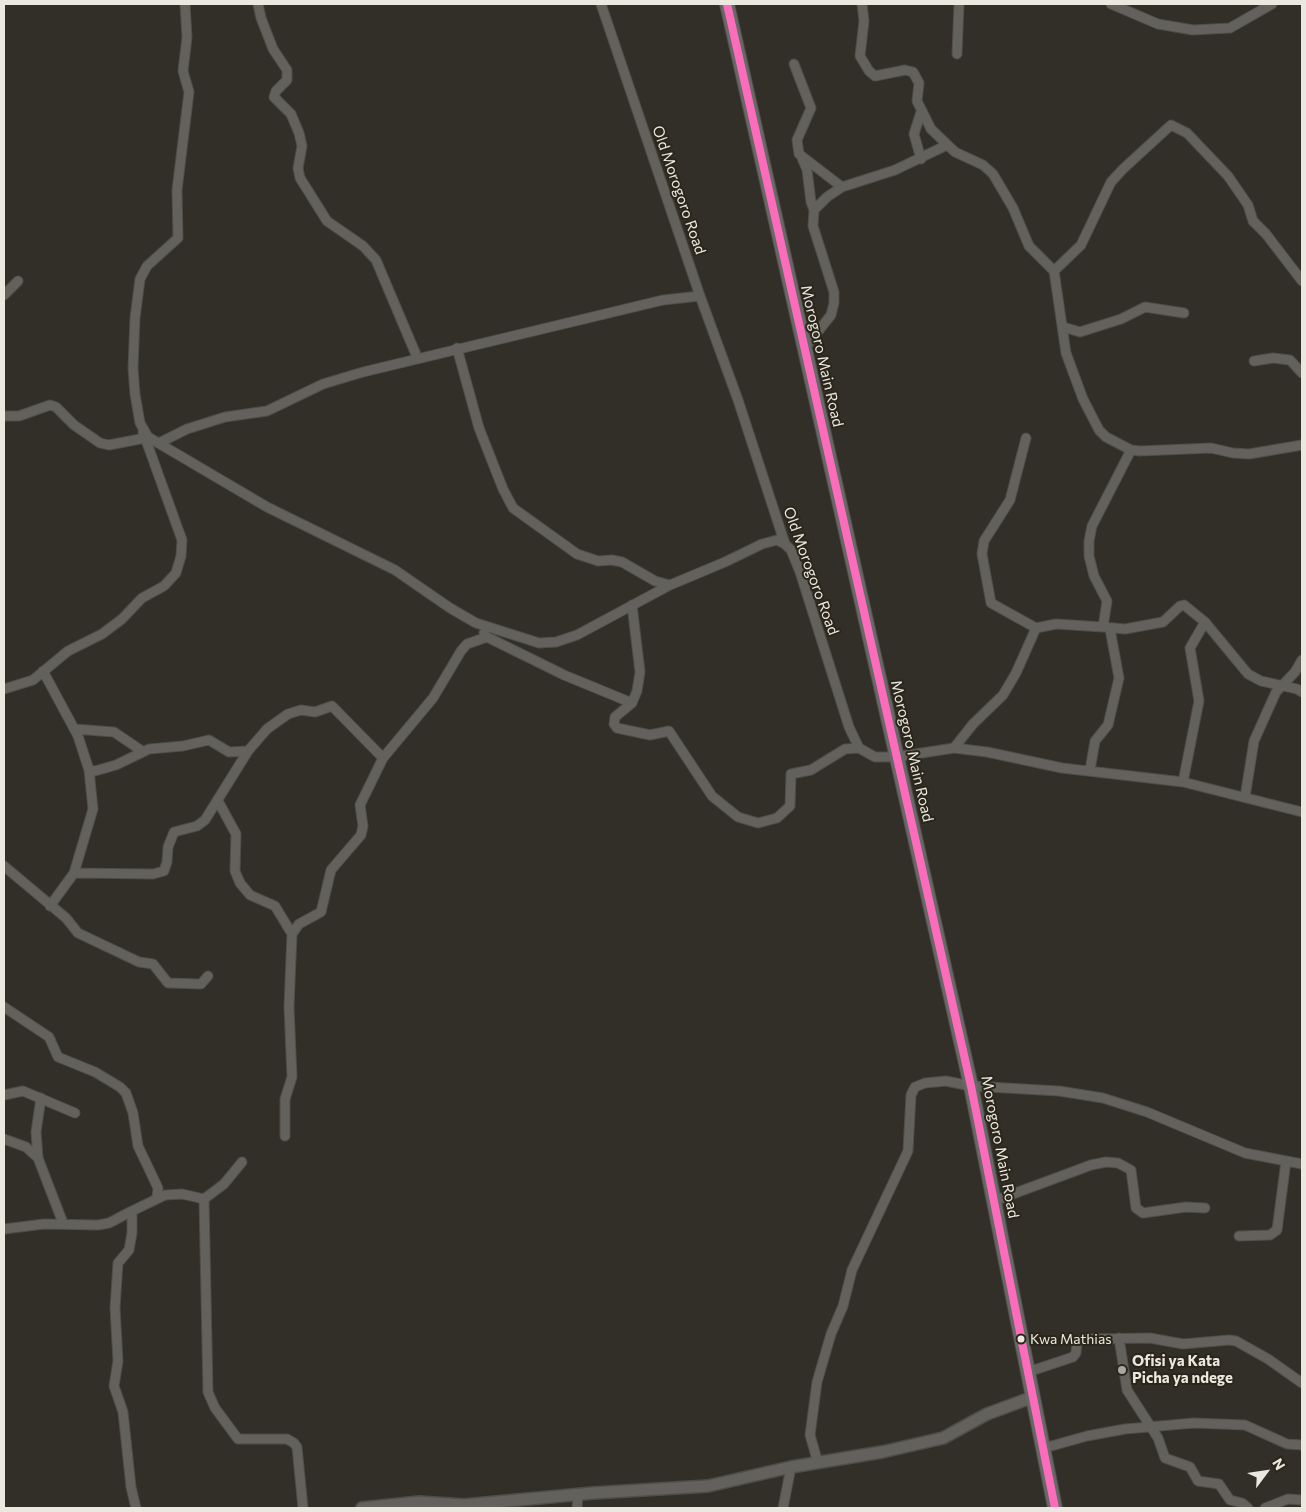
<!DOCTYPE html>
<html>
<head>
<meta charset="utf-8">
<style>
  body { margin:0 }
  #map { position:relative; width:1306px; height:1512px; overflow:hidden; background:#312f28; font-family:Commissioner,sans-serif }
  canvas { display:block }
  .frame { position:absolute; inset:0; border:5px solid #ebe8e0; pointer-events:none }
  .north { position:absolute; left:1241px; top:1447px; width:50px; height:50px; -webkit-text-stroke:4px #2b261b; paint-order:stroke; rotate:59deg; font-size:14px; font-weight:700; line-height:20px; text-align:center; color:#ebe8e0 }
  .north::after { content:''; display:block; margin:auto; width:18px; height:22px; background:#ebe8e0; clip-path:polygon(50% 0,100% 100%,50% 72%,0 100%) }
</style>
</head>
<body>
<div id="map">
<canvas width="1306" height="1512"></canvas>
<div class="frame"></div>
<div class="north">N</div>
</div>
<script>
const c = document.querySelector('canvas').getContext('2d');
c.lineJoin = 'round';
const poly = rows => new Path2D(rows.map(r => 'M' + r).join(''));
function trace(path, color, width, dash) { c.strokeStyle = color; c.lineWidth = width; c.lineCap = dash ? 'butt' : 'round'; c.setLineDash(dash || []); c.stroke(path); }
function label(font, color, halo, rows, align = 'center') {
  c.font = font + ' Commissioner,sans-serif'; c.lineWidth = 4; c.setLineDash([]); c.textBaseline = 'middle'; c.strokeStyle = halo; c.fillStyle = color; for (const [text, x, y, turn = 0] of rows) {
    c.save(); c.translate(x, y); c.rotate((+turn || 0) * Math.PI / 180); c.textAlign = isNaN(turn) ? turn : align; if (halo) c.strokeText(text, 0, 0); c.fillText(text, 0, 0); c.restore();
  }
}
const minor = poly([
  [185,4,187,37,183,71,189,92,177,190,178,238,147,266,140,279,135,318,133,368,135,394,140,423,148,437,267,507,395,570,450,608,476,623,539,643,556,642,577,635,670,585,725,562,762,544,777,540,785,544],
  [258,4,261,18,273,49,287,70,287,80,276,91,274,97,291,114,299,133,302,146,298,168,300,178,327,221,363,246,376,260,417,357],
  [601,4,700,296,738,400,785,544,791,550,800,572,849,727,859,748,875,757,896,757,954,748,987,752,1062,768,1183,782,1302,812],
  [862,4,864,21,860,56,869,71,875,76,905,70,913,72,919,83,917,101,931,129,955,152,983,165,993,174,1013,208,1029,246,1054,271,1066,353,1083,399,1099,430,1106,437,1131,450,1140,451,1211,448,1233,453,1249,454,1302,445],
  [1111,4,1158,24,1193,30,1230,28,1272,4],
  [957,54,959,4],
  [794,64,811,108,797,140,799,154,842,187],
  [802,158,807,170,811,202,814,210],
  [921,159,914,134,921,112],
  [1054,271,1081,245,1111,182,1123,169,1171,125,1187,133,1228,176,1248,205,1253,221,1266,234,1302,281],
  [4,295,18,281],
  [1063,327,1080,332,1121,319,1145,307,1184,313],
  [457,348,479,428,503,489,513,508,577,554,598,561,612,560,622,562,655,581,670,585],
  [804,349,831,315,834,303,834,292,813,226,814,210,827,197,842,187,895,170,947,145],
  [1254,361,1273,358,1290,360,1302,373],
  [4,416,19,416,50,405,56,407,74,425,100,443,109,445,145,438],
  [1026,438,1010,500,984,541,982,554,991,603,1036,628],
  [159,443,187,429,225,417,267,411,323,384,363,372,663,300,700,296],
  [632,605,640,672,637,691,632,703,615,717,614,724,617,728,650,735,669,731,712,796,738,817,758,823,777,818,790,806,791,774,811,770,845,749,859,748],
  [1103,627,1125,629,1163,622,1180,606,1184,605,1205,622,1248,674,1261,681,1297,689,1302,692],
  [484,633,487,637,564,675,632,703],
  [43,671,78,736,89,770,93,809,74,873,50,906],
  [4,689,33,680,68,651,102,634,122,619,142,598,164,586,176,573,181,556,182,540,143,432],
  [74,729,114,732,142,751],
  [954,748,973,724,1003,695,1016,673,1036,628,1056,624,1103,627,1107,601,1094,576,1089,556,1089,541,1092,526,1131,450],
  [89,770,95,771,116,765,149,749,183,746,209,740,229,752,248,751,267,729,288,714,301,710,315,712,332,706,383,758],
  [1090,770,1095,741,1108,725,1119,678,1110,629],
  [1183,782,1199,701,1190,648,1205,622],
  [1245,797,1254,741,1276,692,1295,672,1302,660],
  [218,801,236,834,235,871,240,883,250,895,275,906,292,934],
  [4,866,66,918,78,933,139,962,153,964,168,983,201,984,208,976],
  [74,873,153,874,164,871,167,862,168,847,174,832,197,826,205,820,248,751],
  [4,1007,49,1037,58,1057,95,1072,120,1087,126,1093,133,1113,138,1146,158,1188,157,1197],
  [4,1095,23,1091,75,1113],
  [285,1136,285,1099,292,1077,289,1007,292,934,299,924,321,912,331,870,361,835,363,826,360,805,383,758,433,698,461,651,467,644,487,637],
  [4,1139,26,1147,38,1158,63,1223],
  [38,1158,36,1132,41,1098],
  [242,1162,224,1184,204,1199,208,1392,215,1408,238,1439,287,1439,294,1443,297,1447,303,1508],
  [994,1201,1091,1165,1106,1162,1118,1163,1131,1170,1136,1208,1143,1213,1186,1207,1205,1208],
  [4,1229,44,1224,98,1225,109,1223,132,1211],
  [1239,1236,1270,1235,1277,1230,1286,1161],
  [1119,1338,1127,1390,1158,1438,1165,1458,1190,1467,1198,1481,1219,1484,1230,1500,1242,1503,1248,1508],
  [1028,1372,1073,1357,1076,1353,1077,1341,1086,1339,1150,1338,1183,1344,1229,1340,1236,1341,1268,1359,1302,1383],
  [1044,1448,1087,1436,1125,1429,1194,1423,1245,1425,1287,1444,1302,1445],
  [818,1463,810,1435,817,1382,831,1334,843,1306,852,1270,908,1151,911,1095,915,1087,925,1083,946,1081,971,1086,1059,1091,1103,1098,1147,1112,1245,1153,1302,1164],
  [136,1508,131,1487,123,1412,114,1386,118,1361,115,1308,118,1263,129,1250,132,1233,132,1211,165,1195,182,1194,204,1199],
  [577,1508,578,1495],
  [783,1508,791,1467],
  [1265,1508,1288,1499,1302,1500]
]);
const tertiary = poly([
  [362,1508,419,1502,464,1505,593,1493,708,1486,791,1467,882,1452,943,1438,987,1414,1033,1397]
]);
const trunk = poly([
  [727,4,971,1086,1055,1508]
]);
trace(minor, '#4f4d47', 11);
trace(tertiary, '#4f4d47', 14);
trace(trunk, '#4f4d47', 16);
trace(minor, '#63615c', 9);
trace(tertiary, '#63615c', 11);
trace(trunk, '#686868', 14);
trace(poly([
  [727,4,971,1086,1055,1508]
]), '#fb6dba', 8);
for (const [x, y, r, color] of [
  [1021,1339,4.5,"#ebe8e0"],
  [1122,1370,5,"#aaa7a0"]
]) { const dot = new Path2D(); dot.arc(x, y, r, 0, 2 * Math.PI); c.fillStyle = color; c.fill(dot); trace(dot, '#2b261b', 2); }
label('14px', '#ebe8e0', '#2b261b', [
  ["Kwa Mathias",1030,1339]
], 'left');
label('15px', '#ebe8e0', '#2b261b', [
  ["Old Morogoro Road",679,190,71],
  ["Morogoro Main Road",822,356,77],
  ["Old Morogoro Road",811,571,70],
  ["Morogoro Main Road",912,751,77],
  ["Morogoro Main Road",1000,1147,79]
]);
label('bold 15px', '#ebe8e0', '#2b261b', [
  ["Ofisi ya Kata",1132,1361],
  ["Picha ya ndege",1132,1378]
], 'left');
</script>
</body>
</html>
